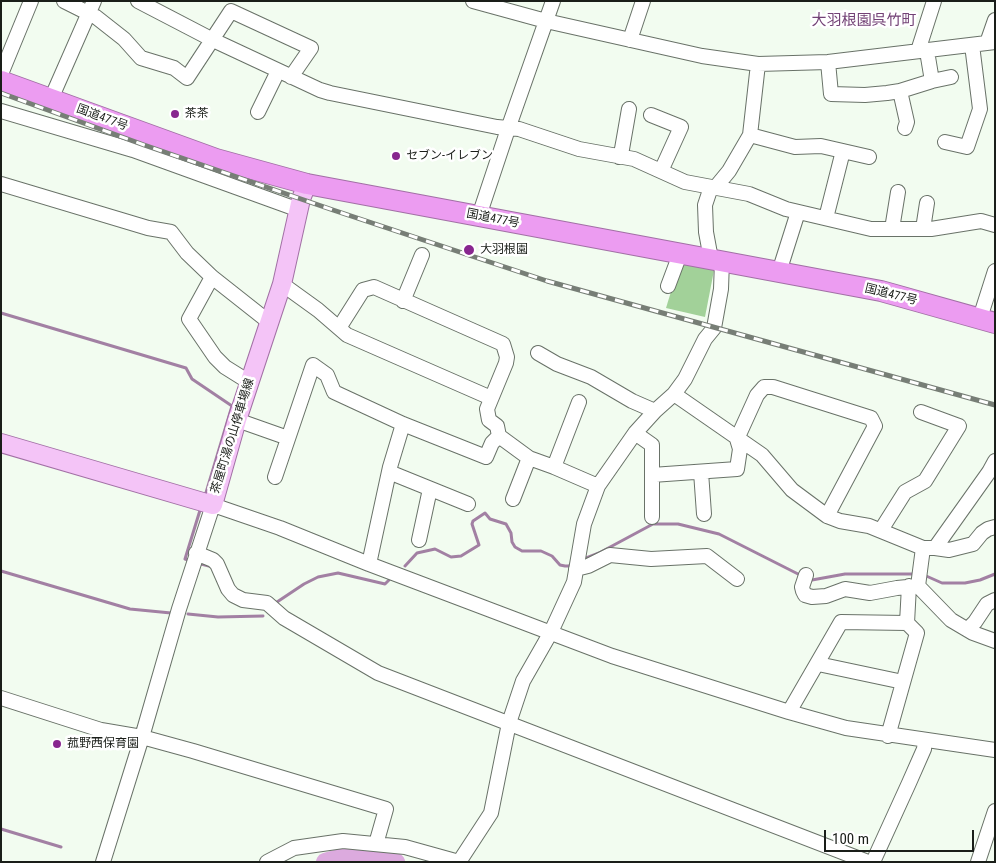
<!DOCTYPE html>
<html>
<head>
<meta charset="utf-8">
<style>
  body { margin:0 }
  #map { position:relative; width:996px; height:863px; overflow:hidden; background:#f2fcf0; font-family:"Roboto Condensed",sans-serif }
  canvas { display:block }
  .frame { position:absolute; inset:0; border:2px solid #1a1e19; pointer-events:none }
  .scale { position:absolute; left:824px; top:830px; width:150px; height:22px; box-sizing:border-box; border:2px solid #1a1e19; border-top:0; padding-left:6px; font-size:15px; line-height:18px; white-space:nowrap; color:#1a1e19; -webkit-text-stroke:4px #fff; paint-order:stroke }
</style>
</head>
<body>
<div id="map">
<canvas width="996" height="863"></canvas>
<div class="frame"></div>
<div class="scale">100 m</div>
</div>
<script>
const c = document.querySelector('canvas').getContext('2d');
c.lineJoin = 'round';
function fillPath(path, color) { c.fillStyle = color; c.fill(path, 'evenodd'); }
const poly = rows => new Path2D(rows.map(r => 'M' + r).join(''));
function trace(path, color, width, dash) { c.strokeStyle = color; c.lineWidth = width; c.lineCap = dash ? 'butt' : 'round'; c.setLineDash(dash || []); c.stroke(path); }
function label(font, color, halo, rows, align = 'center') {
  c.font = font + ' "Roboto Condensed","Noto Sans JP",sans-serif'; c.lineWidth = 5; c.setLineDash([]); c.textBaseline = 'middle'; c.strokeStyle = halo; c.fillStyle = color; for (const [text, x, y, turn = 0] of rows) {
    c.save(); c.translate(x, y); c.rotate((+turn || 0) * Math.PI / 180); c.textAlign = isNaN(turn) ? turn : align; if (halo) c.strokeText(text, 0, 0); c.fillText(text, 0, 0); c.restore();
  }
}
fillPath(poly([
  [681,259,715,265,705,317,666,308]
]), '#a2d199');
trace(poly([
  [1,313,186,368,192,379,232,406,205,496],
  [581,560,599,553,653,524,678,524,719,534,802,576],
  [191,561,185,559,201,507],
  [197,563,213,567],
  [405,566,417,553,435,549,451,557,461,556,479,545,472,524,473,521,485,513,490,519,506,524,511,533,512,542,515,547,522,551,541,551,552,556,560,565,565,566,569,566,573,563],
  [1,571,130,609,171,613],
  [924,575,942,583,965,583,980,580,995,574],
  [808,578,812,580,845,574,916,574],
  [274,604,304,584,318,577,338,573,385,584,389,580],
  [188,614,218,617,263,616],
  [1,829,61,847]
]), '#a280a3', 3);
trace(poly([
  [325,862,339,858,379,858,396,862]
]), '#dcaade', 18);
const minor = poly([
  [64,1,96,17,124,39,141,58,174,68,187,78,231,11,311,48,291,77],
  [138,1,213,40,320,90,330,93,497,127,519,129,579,149,634,159,685,182,749,194,786,209,871,229,931,229,981,221,995,225],
  [473,1,546,21,702,56,758,64,828,62,995,42],
  [630,40,643,1],
  [987,43,995,20],
  [918,51,934,1],
  [828,62,831,94,865,95,887,93,900,91,932,81,927,51],
  [1,74,31,1],
  [932,81,951,77],
  [900,91,907,122,905,128],
  [51,99,94,1],
  [1,111,133,150,299,210],
  [258,112,278,71],
  [651,115,681,127,661,171],
  [750,135,795,147,821,146,869,157],
  [945,142,967,147,980,109,972,45],
  [619,157,622,149,629,109],
  [1,184,148,228,171,232,187,253,212,277,269,322],
  [711,187,705,205,706,232,711,259],
  [715,188,729,171,750,135,758,64],
  [479,216,508,129,553,1],
  [826,218,843,151],
  [892,229,898,192],
  [923,229,927,203],
  [779,272,798,212],
  [212,277,189,319,215,357,225,367,249,382],
  [282,284,318,310,347,335,491,398],
  [668,286,680,254],
  [403,301,422,255],
  [980,318,995,271],
  [538,353,557,364,591,377,632,401,655,411],
  [674,394,762,455,792,490,827,516,840,521,869,526,923,548,918,586,951,620,973,633,995,641],
  [237,420,288,438],
  [635,433,652,445,652,517],
  [499,436,529,458,554,467,598,486],
  [554,467,579,402],
  [389,472,468,504],
  [701,472,704,514],
  [652,475,737,469,740,449,737,439,757,395,764,387,773,387,871,418,875,426,827,516],
  [275,477,313,365,327,375,334,392,403,424,486,457,492,443,499,436,497,426,489,420,487,409,506,363,507,357,503,344,374,287,363,290,339,328],
  [513,499,529,458],
  [881,530,905,492,925,481,959,426,921,412],
  [419,540,430,489],
  [923,548,935,548,989,472,995,461],
  [935,548,949,550,973,544,982,533,988,529,995,527],
  [196,553,213,560,217,564,228,589,233,595,243,600,267,603,284,618,378,673,868,862],
  [369,564,390,467,403,424],
  [576,569,588,566,610,555,651,559,707,556,737,579],
  [806,575,802,587,803,591,805,595,812,597,826,596,845,589,870,593,897,588,918,586],
  [907,623,909,586],
  [968,629,975,622,987,604,995,600],
  [818,664,903,682],
  [1,698,101,730,142,737,193,751,386,809,376,844],
  [789,712,841,622,907,623,917,633,888,736],
  [103,862,142,737,179,609,213,505,280,528,369,564,612,656,789,712,846,728,995,750],
  [267,862,294,848,343,841,405,847,459,862],
  [459,862,491,813,509,723,523,681,551,632,574,582,584,524,598,486,635,433,655,411,674,394,685,379,705,339,714,328,721,289,722,261],
  [873,862,909,783,924,749,925,740],
  [978,862,995,811]
]);
const major = poly([
  [1,443,213,505,237,420,282,284,301,199,307,184]
]);
const highway = poly([
  [1,81,216,159,307,184,881,291,995,323]
]);
trace(minor, '#697268', 16);
trace(major, '#a270a5', 20);
trace(highway, '#a270a5', 22);
trace(minor, '#fff', 14);
trace(major, '#f4c4f7', 18);
trace(highway, '#ec9cf1', 20);
const rail = poly([
  [1,93,144,145,333,210,547,281,995,405]
]);
trace(rail, '#777e76', 5);
trace(rail, '#fff', 3, [9]);
for (const [x, y, r, color] of [
  [175,114,5,"#88268f"],
  [396,156,5,"#88268f"],
  [469,250,6,"#88268f"],
  [57,744,5,"#88268f"]
]) { const dot = new Path2D(); dot.arc(x, y, r, 0, 2 * Math.PI); c.fillStyle = color; c.fill(dot); trace(dot, '#fff', 2); }
label('12px', '#1a1e19', '#fff', [
  ["茶茶",185,114],
  ["セブン-イレブン",406,156],
  ["大羽根園",480,250],
  ["菰野西保育園",67,744]
], 'left');
label('12px', '#1a1e19', '#fff', [
  ["国道477号",102,118,20],
  ["国道477号",493,219,11],
  ["国道477号",891,295,14],
  ["茶屋町湯の山停車場線",233,436,-73]
]);
label('15px', '#734276', '#fff', [
  ["大羽根園呉竹町",864,21]
]);
</script>
</body>
</html>
